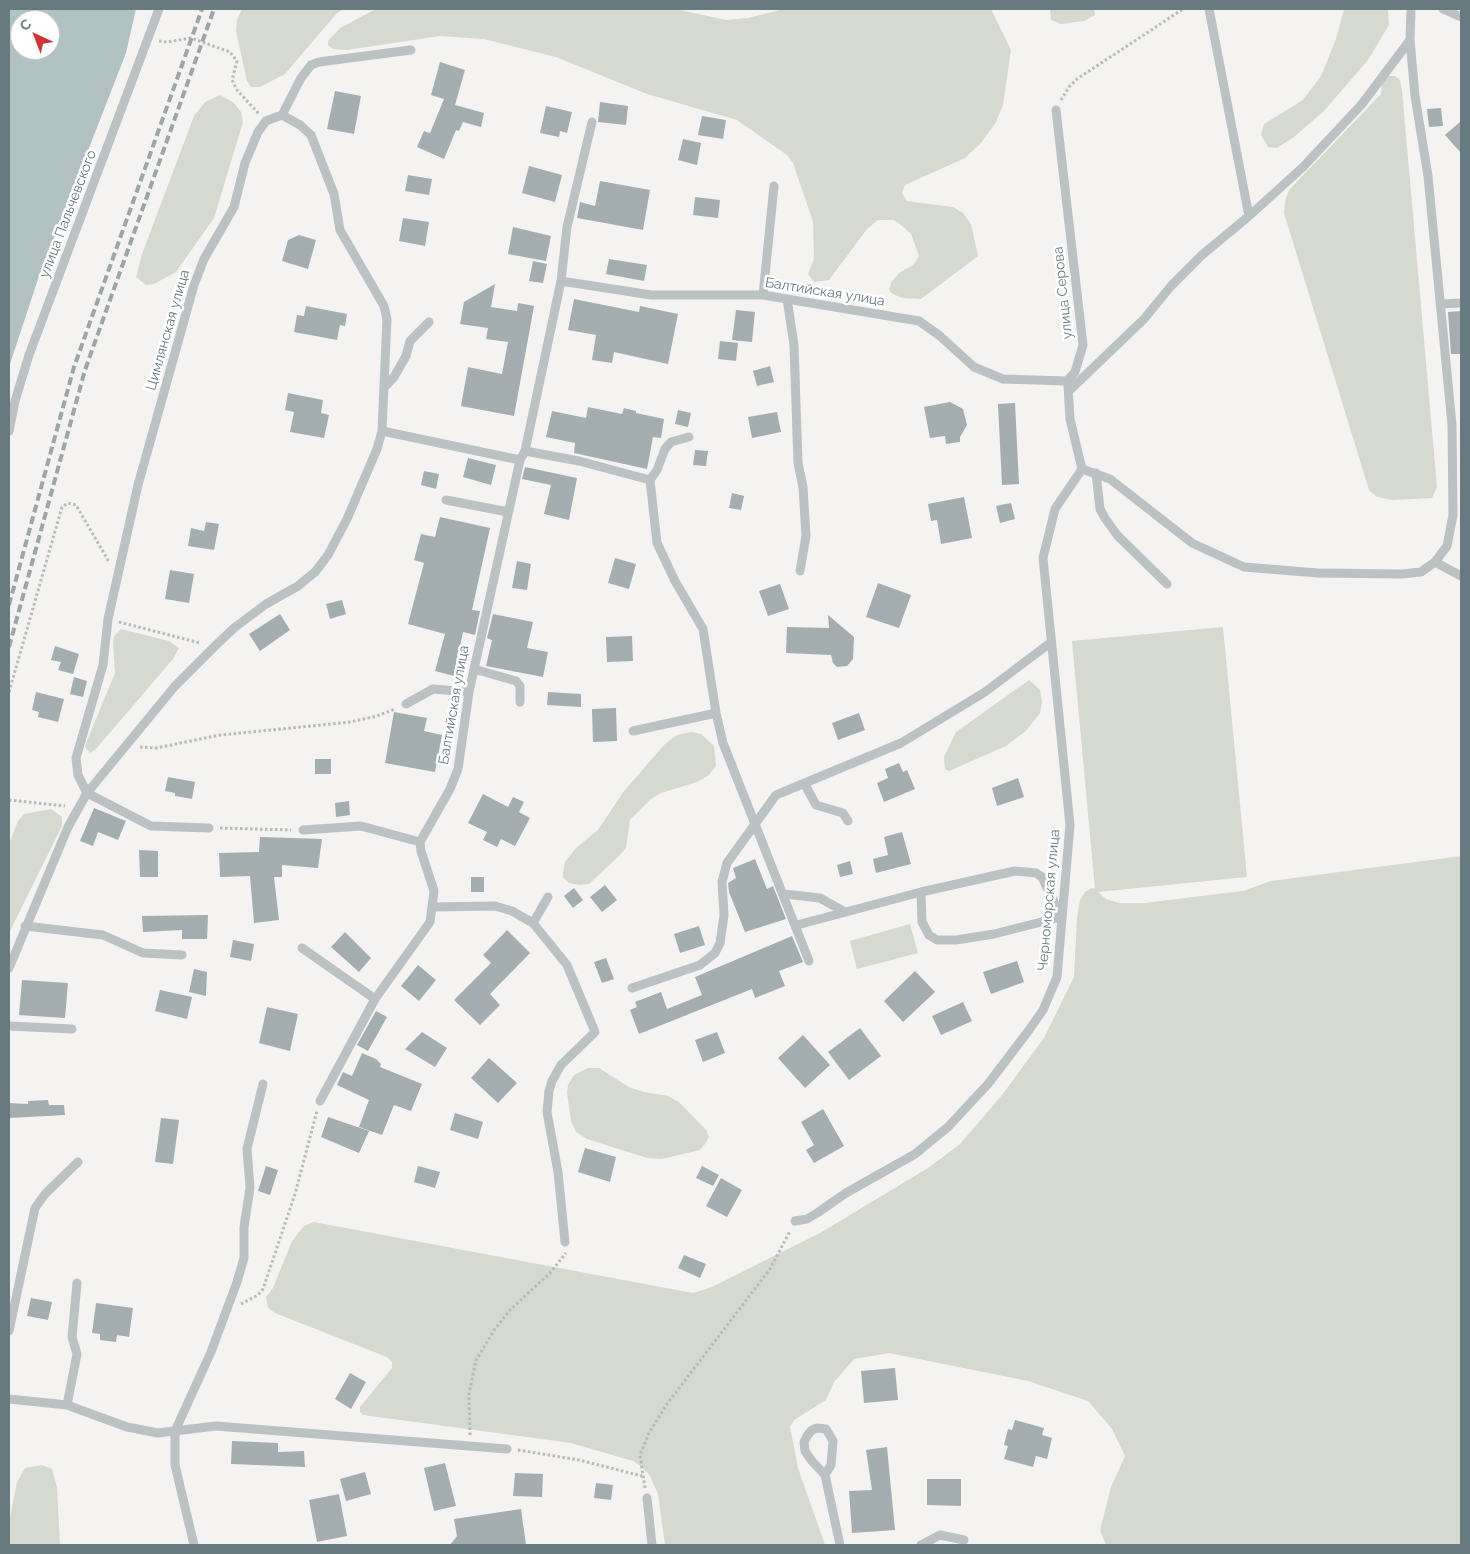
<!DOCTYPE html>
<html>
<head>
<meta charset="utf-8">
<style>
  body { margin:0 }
  #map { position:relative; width:1470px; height:1554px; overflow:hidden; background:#f4f3f1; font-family:Raleway,sans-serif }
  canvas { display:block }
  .frame { position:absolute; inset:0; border:10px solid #667a7f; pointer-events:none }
  .north { position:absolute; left:10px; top:10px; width:50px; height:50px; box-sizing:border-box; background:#fff; border:1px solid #c2cacc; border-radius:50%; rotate:317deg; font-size:14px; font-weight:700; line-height:20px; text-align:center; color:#667a7f }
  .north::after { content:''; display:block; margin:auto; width:18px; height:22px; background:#d03535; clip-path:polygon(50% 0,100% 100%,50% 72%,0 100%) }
</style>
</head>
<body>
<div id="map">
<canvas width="1470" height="1554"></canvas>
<div class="frame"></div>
<div class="north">С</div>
</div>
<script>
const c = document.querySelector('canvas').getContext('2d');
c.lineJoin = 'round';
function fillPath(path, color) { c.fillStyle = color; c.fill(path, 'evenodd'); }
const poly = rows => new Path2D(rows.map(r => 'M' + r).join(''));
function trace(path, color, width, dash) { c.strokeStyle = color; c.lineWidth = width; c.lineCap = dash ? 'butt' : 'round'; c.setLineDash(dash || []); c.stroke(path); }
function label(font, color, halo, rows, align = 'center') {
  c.font = font + ' Raleway,sans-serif'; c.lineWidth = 5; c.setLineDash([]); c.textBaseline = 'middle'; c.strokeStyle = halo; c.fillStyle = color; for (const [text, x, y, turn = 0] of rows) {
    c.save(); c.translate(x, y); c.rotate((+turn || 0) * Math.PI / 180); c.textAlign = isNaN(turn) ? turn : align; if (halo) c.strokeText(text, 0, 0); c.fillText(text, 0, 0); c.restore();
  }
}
fillPath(poly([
  [242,9,344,9,337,13,285,74,260,87,251,87,247,81,236,31,237,20],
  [376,9,675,9,726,20,748,18,784,9,991,9,1011,50,1003,105,996,122,981,143,965,158,905,185,902,193,907,201,953,207,963,213,971,224,978,256,921,299,902,298,891,293,889,289,892,281,899,273,913,265,919,256,911,234,901,225,894,220,878,220,867,229,829,280,814,282,808,274,814,259,813,222,793,163,787,155,737,120,647,94,556,57,484,39,440,36,347,50,333,49,328,45,328,41,340,28],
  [1050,9,1094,9,1095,15,1084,21,1061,24,1051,20],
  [1344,9,1388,9,1389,25,1368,60,1324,111,1294,137,1277,148,1268,147,1261,135,1264,124,1303,100,1321,76,1336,39],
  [1389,76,1395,76,1400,80,1402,90,1437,487,1432,498,1393,500,1377,497,1369,490,1284,213,1285,201,1289,190,1381,94,1382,83],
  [220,95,234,103,241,112,243,122,214,218,176,272,154,284,146,285,136,277,142,254,194,116,205,102],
  [1223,627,1247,877,1098,892,1106,899,1119,903,1145,903,1243,891,1271,881,1461,856,1461,1545,1106,1545,1100,1530,1111,1487,1125,1456,1112,1429,1088,1401,1028,1381,889,1353,854,1359,834,1382,826,1400,794,1420,790,1427,798,1468,825,1545,665,1545,658,1494,650,1476,642,1467,633,1461,571,1443,363,1415,360,1412,360,1407,392,1368,392,1362,387,1357,275,1313,268,1308,266,1297,273,1288,292,1241,304,1226,314,1222,693,1293,712,1287,820,1233,928,1168,960,1144,1002,1095,1044,1038,1074,977,1077,917,1080,900,1085,892,1092,888,1095,889,1072,641],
  [121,629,169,641,179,648,173,659,96,749,90,753,85,747,86,743,115,673,113,642,114,636],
  [1029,680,1040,690,1042,702,1040,713,1026,731,1006,746,949,771,945,769,944,757,956,732],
  [691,732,701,734,714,746,716,766,709,775,697,782,661,793,651,799,630,820,626,848,619,856,589,884,579,885,569,883,563,877,563,872,565,862,576,848,598,830,624,791,665,744,677,735],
  [51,809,62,817,62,826,9,933,10,841,18,821,24,814],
  [910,924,918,953,857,969,850,941],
  [588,1068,599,1068,629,1087,644,1092,668,1096,679,1102,706,1130,709,1137,705,1144,700,1150,662,1159,647,1158,587,1139,576,1132,571,1121,567,1093,568,1085,574,1075],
  [42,1465,52,1469,57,1487,60,1545,9,1545,10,1517,17,1482,25,1468]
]), '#d5d9d0');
fillPath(poly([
  [9,9,136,9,126,53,38,279,9,367],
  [20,20,50,20,50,50,20,50]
]), '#b2c1c2');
fillPath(poly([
  [440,62,465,70,455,105,484,113,481,127,463,122,459,131,456,130,444,159,417,147,424,131,430,133,444,99,431,95],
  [335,91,361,96,354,134,327,129],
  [600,102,628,106,626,125,598,122],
  [546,106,572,112,567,133,560,131,559,137,540,133],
  [1441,108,1443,126,1429,127,1427,109],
  [702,116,726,120,723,139,698,135],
  [1461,121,1461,153,1445,135],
  [683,139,701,143,697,165,678,160],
  [529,166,562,175,555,202,522,193],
  [408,175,432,179,429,195,405,191],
  [600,181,650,190,643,230,577,218,580,202,595,206],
  [695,197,720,200,718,218,693,215],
  [403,218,429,222,425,246,399,241],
  [513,227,551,236,546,261,508,254],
  [299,235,316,240,308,269,282,261,288,240],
  [609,259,647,265,644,281,606,274],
  [533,261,547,264,543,283,529,281],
  [495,284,491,307,517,311,518,303,534,306,514,416,461,406,468,367,502,374,508,342,486,339,488,328,460,324,464,302],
  [574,299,639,312,640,306,678,314,668,364,614,352,612,363,592,360,596,335,568,330],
  [306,306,347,314,345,326,340,325,337,340,294,332,297,315,304,316],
  [736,310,755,312,752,342,732,340],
  [1461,311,1461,354,1451,354,1448,312],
  [720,341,738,343,736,361,718,359],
  [770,366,774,382,757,386,753,371],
  [288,393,323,400,321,413,329,415,324,438,290,432,294,412,285,410],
  [950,402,963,409,967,425,960,437,960,442,946,444,945,436,930,438,924,407],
  [1015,403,1019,484,1002,485,998,404],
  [588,407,622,414,624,408,636,411,636,413,664,419,661,438,653,437,647,469,574,453,575,443,546,437,552,411,586,418],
  [678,410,691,413,688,427,675,424],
  [777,412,781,432,752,438,748,417],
  [695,450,708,451,706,466,693,465],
  [468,458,496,465,491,485,463,477],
  [525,467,577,478,569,520,544,514,551,485,522,479],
  [424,471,439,474,436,489,421,485],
  [732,493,744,496,741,510,729,508],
  [964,497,972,538,941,544,937,520,931,521,928,504],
  [1011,503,1015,519,1000,523,996,506],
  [440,517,490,528,472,610,480,611,475,635,463,632,454,676,435,671,445,634,408,624,424,563,414,560,421,534,435,537],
  [206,522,219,524,214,550,188,546,191,528,204,531],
  [615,558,636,564,629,589,608,583],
  [517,561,531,564,527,590,512,588],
  [170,570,194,574,189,603,165,599],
  [878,583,911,595,899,628,866,617],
  [780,584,789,609,768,616,759,591],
  [342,600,346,614,330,619,326,604],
  [280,614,290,630,260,651,249,634],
  [493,614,533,622,527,648,548,652,543,677,486,666,492,640,487,638],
  [828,615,854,637,853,659,847,666,837,667,833,663,831,655,786,653,787,627,829,628],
  [632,636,633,661,607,662,606,637],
  [55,646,79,654,73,674,58,670,61,662,51,660],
  [74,677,87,681,83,697,70,694],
  [36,692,64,699,58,722,38,717,39,712,32,710],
  [548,692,581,694,581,707,547,705],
  [616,708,617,741,593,742,592,709],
  [394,712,427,718,424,731,442,735,435,772,385,763],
  [859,713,865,730,838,740,832,723],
  [315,759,331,759,331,774,315,774],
  [899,763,903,772,907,770,915,789,884,802,877,783,888,778,885,769],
  [168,777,195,782,192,799,175,796,175,793,165,791],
  [1018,778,1024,797,997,806,992,788],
  [483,794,508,807,513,797,524,802,519,812,530,818,515,846,501,839,497,847,483,840,487,832,468,823],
  [349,801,350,815,336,817,335,803],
  [94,808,126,821,118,840,98,832,93,846,80,841],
  [902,832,911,864,876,873,873,859,888,855,884,837],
  [260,837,322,839,318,868,282,865,282,877,274,877,279,920,254,923,250,876,220,877,219,853,259,852],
  [139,850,158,851,158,877,140,877],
  [755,859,767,889,773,886,786,919,745,932,729,892,728,883,736,878,733,868],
  [850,861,853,874,840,877,837,865],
  [471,877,484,877,484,892,471,892],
  [605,885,617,900,602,912,590,897],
  [574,888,583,900,573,908,564,896],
  [208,915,207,939,182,939,182,930,143,932,142,916],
  [699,926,705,945,680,953,674,934],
  [507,930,530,953,490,994,500,1005,480,1025,454,1000,491,963,483,955],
  [345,932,371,958,359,972,331,947],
  [792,936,803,962,779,971,785,986,755,998,752,989,639,1034,630,1010,637,1007,635,1002,661,992,667,1009,702,995,695,977],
  [233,940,254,944,251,961,230,957],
  [606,958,614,979,602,983,594,962],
  [1017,961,1024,982,991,994,983,972],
  [418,965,436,980,419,1001,401,986],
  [194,969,207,972,206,996,189,992],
  [915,971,935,992,903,1022,884,1001],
  [22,980,68,983,65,1018,19,1015],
  [160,990,192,997,187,1019,155,1011],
  [963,1002,972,1021,941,1035,932,1016],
  [267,1007,298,1014,290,1051,259,1043],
  [376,1011,387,1017,368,1051,357,1045],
  [860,1028,881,1056,849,1080,828,1052],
  [422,1032,447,1048,435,1067,405,1049],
  [717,1032,725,1053,703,1062,695,1040],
  [803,1035,830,1065,805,1088,778,1058],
  [362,1053,376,1059,381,1064,380,1067,422,1084,411,1111,394,1105,382,1135,359,1127,369,1100,337,1085,343,1072,352,1076],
  [489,1058,517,1083,498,1103,471,1078],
  [48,1100,49,1105,64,1105,65,1115,9,1118,9,1103,28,1104,28,1101],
  [823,1109,844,1146,814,1163,806,1150,814,1145,801,1122],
  [455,1113,483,1122,478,1139,450,1130],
  [328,1117,369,1131,359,1153,321,1137],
  [161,1118,179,1120,173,1164,155,1162],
  [585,1148,616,1157,610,1182,578,1172],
  [266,1166,278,1170,270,1195,258,1191],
  [418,1166,440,1172,435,1188,414,1182],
  [702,1166,719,1175,713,1186,696,1178],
  [721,1178,742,1190,727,1217,706,1206],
  [684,1255,706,1264,700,1278,678,1268],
  [31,1298,52,1302,48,1320,27,1316],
  [96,1303,133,1308,129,1337,117,1335,116,1342,100,1340,100,1334,92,1333],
  [895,1368,898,1400,864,1403,861,1371],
  [350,1373,366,1382,351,1409,335,1399],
  [1015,1420,1044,1428,1042,1435,1052,1438,1047,1459,1036,1456,1033,1467,1004,1459,1008,1446,1004,1445,1008,1429,1012,1430],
  [232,1441,278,1443,278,1452,304,1451,305,1467,231,1464],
  [887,1447,895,1530,852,1533,849,1491,872,1490,866,1450],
  [445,1463,456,1506,434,1511,424,1468],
  [365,1472,371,1494,346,1501,340,1479],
  [515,1473,543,1474,542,1497,513,1496],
  [927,1479,961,1479,961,1506,927,1505],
  [596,1483,613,1485,611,1500,594,1498],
  [339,1494,347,1536,317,1542,309,1500],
  [521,1509,526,1545,450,1545,457,1536,454,1519]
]), '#a4adaf');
trace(poly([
  [159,41,167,42,191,38,230,52,237,61,232,80,237,90,259,114],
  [1061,100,1069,87,1077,79,1183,9],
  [119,622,200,643],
  [9,692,62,507,68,503,76,505,109,562],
  [140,747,156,748,220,735,350,722,377,716,395,709],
  [9,800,65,806],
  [220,828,291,830],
  [241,1304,258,1295,263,1289,295,1194,317,1111],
  [470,1435,469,1394,476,1360,495,1329,510,1310,550,1273,566,1253],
  [518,1450,579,1460,642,1476],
  [645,1488,640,1455,649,1433,667,1404,770,1269,790,1231]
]), '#b6babb', 3, [2.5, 2.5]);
trace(poly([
  [1443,9,1461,17],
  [1056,110,1083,345,1075,372,1067,381],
  [282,115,301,78,311,65,319,62,411,50],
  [1249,216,1303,167,1333,135,1362,104,1410,40],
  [561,281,651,295,763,295,919,321,940,336,974,367,1003,379,1067,381],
  [763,295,774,186],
  [787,299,794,345,798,463,803,487,806,536,800,571],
  [1440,304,1461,303],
  [1068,386,1070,419,1082,469],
  [384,388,394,377,406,356,410,341,429,322],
  [1070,390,1144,319,1171,286,1202,255,1249,216,1209,9],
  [9,431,15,401,29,355,159,9],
  [382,431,520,460],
  [525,451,579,461,650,480,657,543,675,581,703,629,716,713,723,743,809,961],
  [1082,469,1110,479,1192,543,1244,567,1318,573,1402,574,1421,572,1435,562,1447,546,1453,515,1452,425,1428,176,1415,96,1410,40,1411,9],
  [1096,473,1100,509,1105,518,1117,535,1167,584],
  [650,480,657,470,665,449,671,442,689,437],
  [446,500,508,512],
  [1435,562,1461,576],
  [474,669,516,681,520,686,520,702],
  [406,704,433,689,469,692],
  [633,731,716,713],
  [804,783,816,805,843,813,848,821],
  [303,830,361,826,420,842],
  [921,892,922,922,929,935,937,940,956,940,994,934,1061,917],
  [784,894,820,898,843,911],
  [432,907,495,906,512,911,533,923,567,965,595,1032,561,1065,552,1081,549,1091,547,1112,558,1172,565,1242],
  [533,923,548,897],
  [797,925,921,892,1015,871,1036,873,1042,877,1061,917],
  [25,926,103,935,143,953,182,955],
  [302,948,375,999],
  [9,968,68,827,87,793,78,775,76,758,103,665,108,619,138,485,194,285,204,259,234,207,245,163,258,132,266,121,282,115,300,125,311,135,334,194,340,230,384,306,387,319,382,431,377,449,347,519,328,555,315,572,298,586,266,604,234,628,214,647,175,686,87,793,151,826,209,828],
  [632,988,700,965,715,953,720,943,724,915,722,882,727,863,776,795,901,743,985,692,1050,643],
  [9,1026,72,1029],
  [320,1101,375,999,430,922,434,891,421,851,420,842,450,789,458,769,469,692,520,460,525,451,561,281,567,227,592,122],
  [795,1221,807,1219,817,1213,846,1193,915,1154,948,1127,988,1084,1029,1030,1043,1010,1057,977,1070,825,1043,558,1055,509,1082,469],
  [9,1331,35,1208,45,1194,78,1162],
  [9,1399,67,1405,127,1427,158,1433,216,1426,507,1449],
  [67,1405,77,1354,72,1337,77,1283],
  [825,1475,831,1465,833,1441,826,1429,817,1428,812,1430,807,1436,804,1442,805,1451,811,1460,825,1475,840,1545],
  [647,1498,652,1545],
  [194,1545,175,1465,175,1431,211,1352,237,1282,244,1258,244,1227,250,1188,247,1149,263,1084],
  [921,1545,940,1535,964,1540]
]), '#bcc1c3', 9);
trace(poly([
  [9,605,74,367,202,9],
  [9,647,85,370,214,9]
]), '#9ca5a7', 4, [8, 4]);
label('14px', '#667a7f', '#fff', [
  ["улица Пальчевского",68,214,-69],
  ["Балтийская улица",825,292,9],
  ["улица Серова",1063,293,-96],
  ["Цимлянская улица",168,330,-74],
  ["Балтийская улица",454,705,-80],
  ["Черноморская улица",1049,900,-85]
]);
</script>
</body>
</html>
